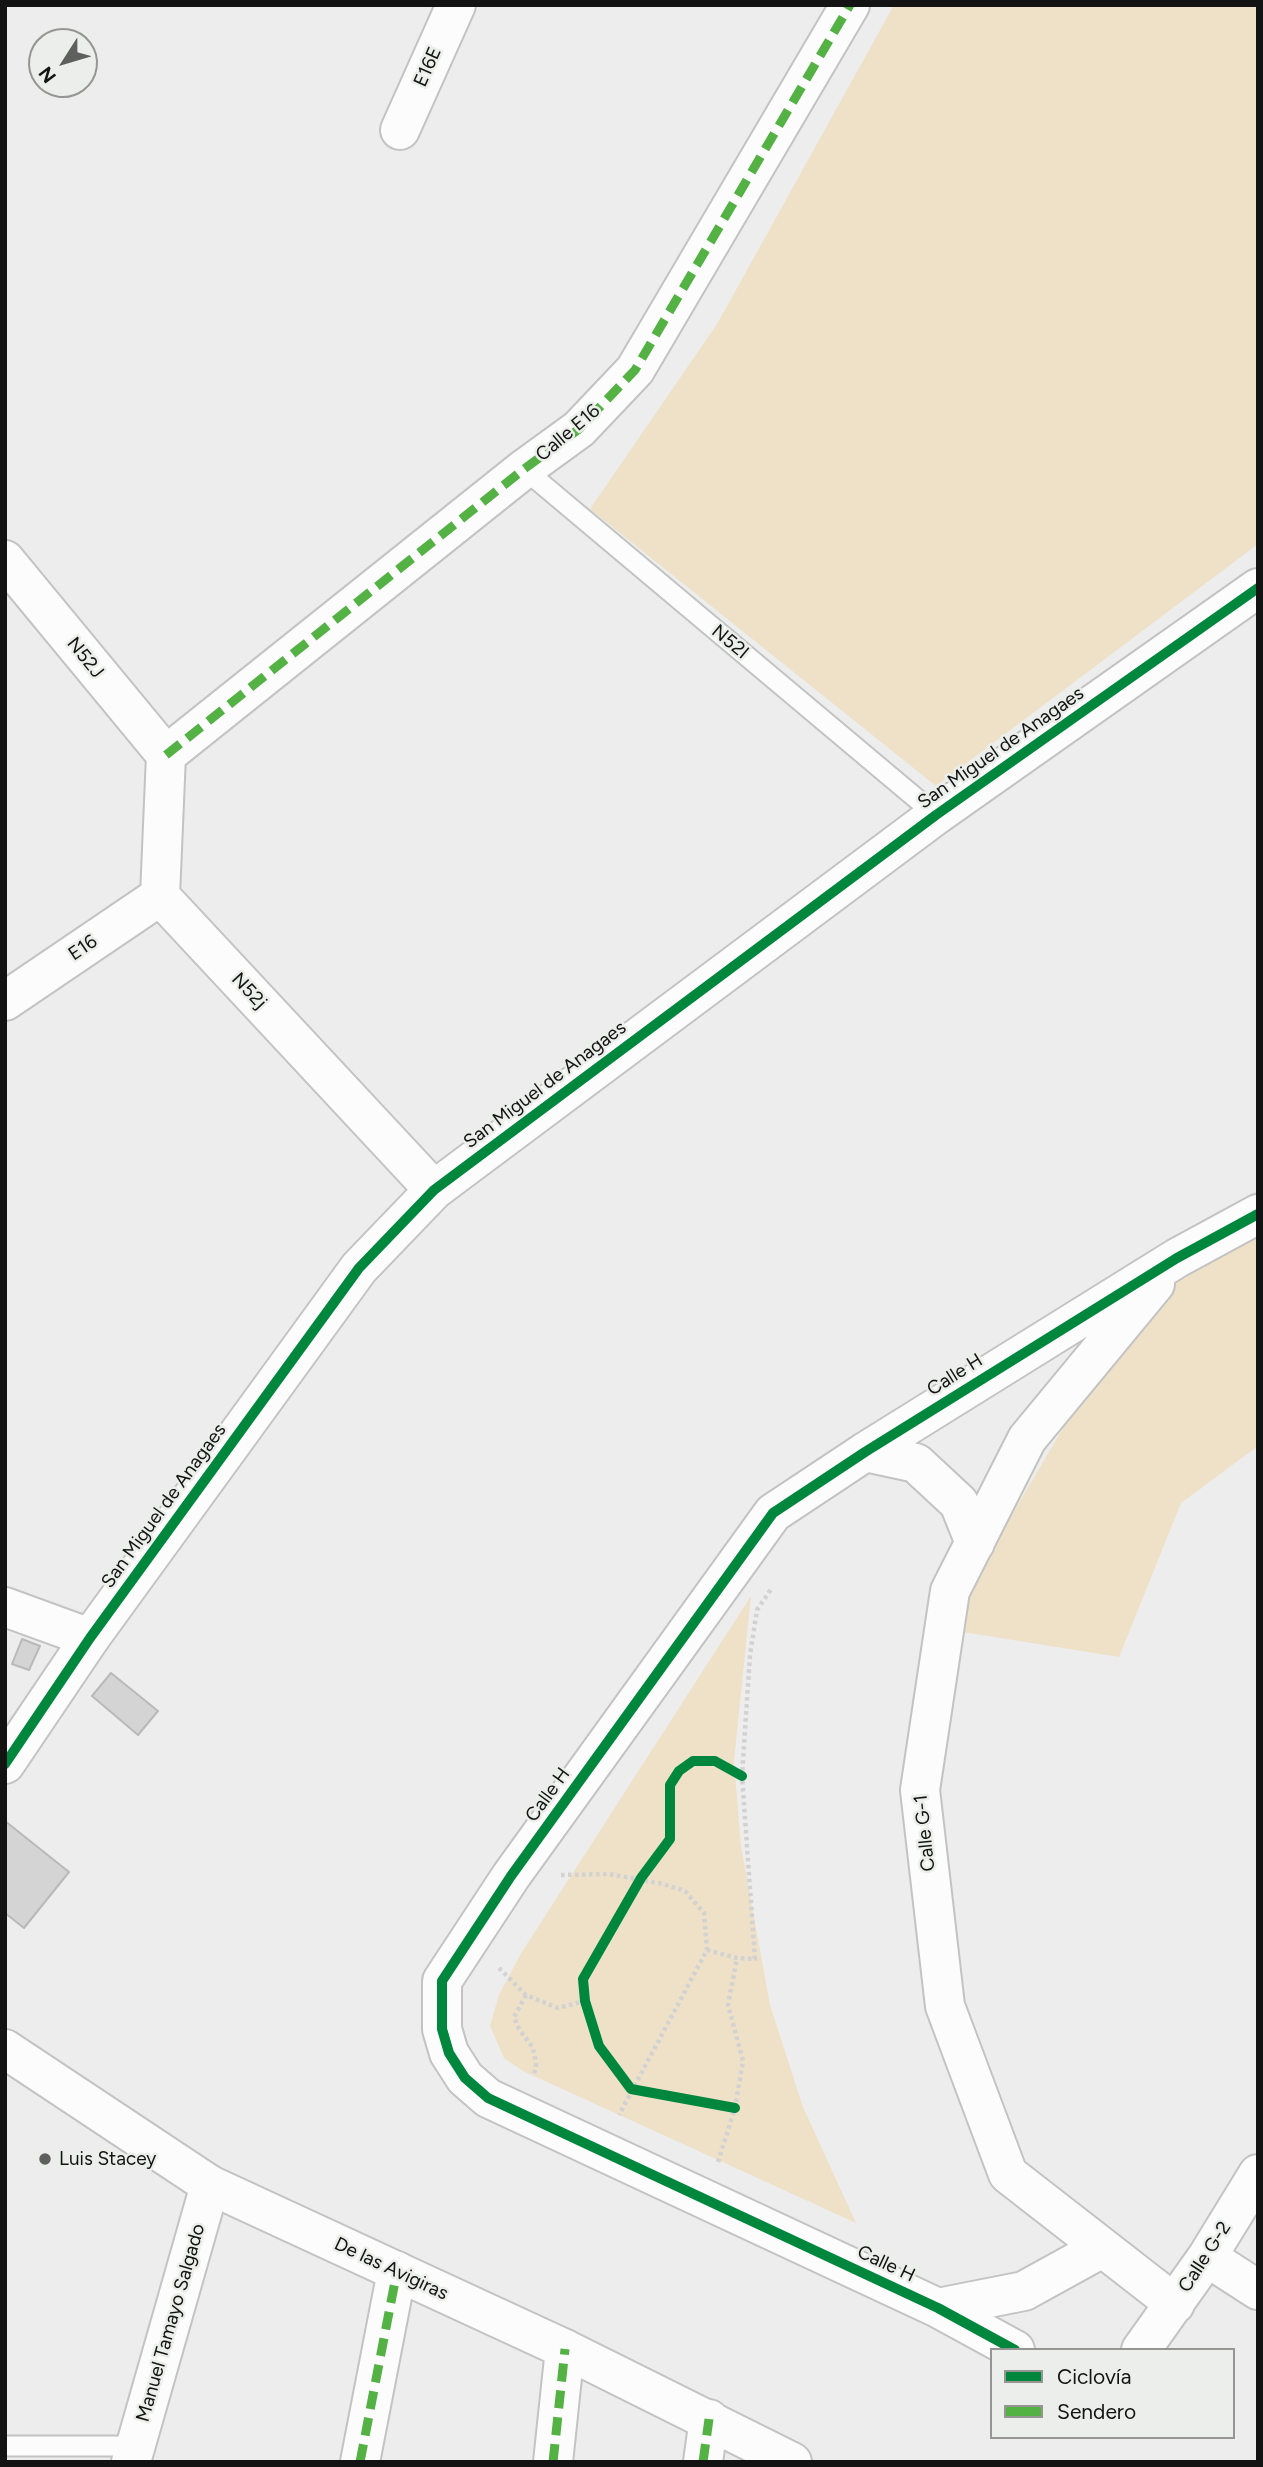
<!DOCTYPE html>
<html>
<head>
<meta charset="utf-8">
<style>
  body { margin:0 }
  #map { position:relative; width:1263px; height:2467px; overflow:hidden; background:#ecedec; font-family:Figtree,sans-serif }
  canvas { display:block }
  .frame { position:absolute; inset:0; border:7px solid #121312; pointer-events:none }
  .legend { position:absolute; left:990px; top:2348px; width:245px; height:91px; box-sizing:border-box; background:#eceeeb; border:2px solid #959694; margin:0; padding:9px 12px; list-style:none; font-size:21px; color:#121312 }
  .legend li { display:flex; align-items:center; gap:14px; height:35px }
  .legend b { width:35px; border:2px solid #959694 }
  .north { position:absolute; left:28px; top:28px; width:70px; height:70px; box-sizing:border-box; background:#eceeeb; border:2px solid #959694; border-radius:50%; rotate:233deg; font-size:19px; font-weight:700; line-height:28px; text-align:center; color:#121312 }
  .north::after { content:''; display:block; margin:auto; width:24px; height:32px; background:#5e5f5e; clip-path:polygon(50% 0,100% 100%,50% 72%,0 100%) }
</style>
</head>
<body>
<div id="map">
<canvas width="1263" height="2467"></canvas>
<div class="frame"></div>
<ul class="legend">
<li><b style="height:9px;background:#00873e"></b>Ciclovía</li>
<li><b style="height:9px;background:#54b144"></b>Sendero</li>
</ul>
<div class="north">N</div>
</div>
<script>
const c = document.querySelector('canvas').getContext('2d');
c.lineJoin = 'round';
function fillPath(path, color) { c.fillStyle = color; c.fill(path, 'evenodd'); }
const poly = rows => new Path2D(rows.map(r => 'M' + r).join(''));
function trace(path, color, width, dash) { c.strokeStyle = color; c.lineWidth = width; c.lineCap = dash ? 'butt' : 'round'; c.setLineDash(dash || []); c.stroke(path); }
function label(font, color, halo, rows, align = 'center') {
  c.font = font + ' Figtree,sans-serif'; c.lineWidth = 5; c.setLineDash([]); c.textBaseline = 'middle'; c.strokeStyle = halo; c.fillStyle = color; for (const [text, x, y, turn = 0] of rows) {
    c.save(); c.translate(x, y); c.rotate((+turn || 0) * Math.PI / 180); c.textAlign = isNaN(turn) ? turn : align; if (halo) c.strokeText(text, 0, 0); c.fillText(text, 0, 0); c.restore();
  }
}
fillPath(poly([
  [894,5,1258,5,1258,544,936,786,590,509,717,324],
  [1258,1190,1258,1446,1181,1503,1119,1657,944,1629,1170,1248],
  [751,1596,734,1761,741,1846,770,2005,803,2107,856,2223,523,2071,504,2058,490,2026,499,1995,520,1955]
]), '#eee1c8');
const building = poly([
  [22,1639,40,1646,29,1670,12,1664,22,1639],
  [111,1673,158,1711,138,1735,92,1696,111,1673],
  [5,1821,69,1872,24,1928,5,1913,5,1821]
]);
fillPath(building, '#d3d4d3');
trace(building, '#b8b9b8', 2);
const lane = poly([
  [524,469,936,815],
  [5,2446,135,2446]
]);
const street = poly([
  [400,130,456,5],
  [5,560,166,755],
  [166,755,524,469,579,429,635,370,850,5],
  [166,755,160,896,434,1190],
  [5,1001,160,896],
  [1155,1284,1027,1439,950,1591,920,1790,945,2006,1008,2174,1175,2304],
  [865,1452,916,1463,959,1503,975,1543],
  [90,1638,359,1268,434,1190,936,815,1258,588],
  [1207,2257,1258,2290],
  [938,2308,1024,2291,1102,2248],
  [1015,2350,938,2308,488,2098,465,2078,449,2053,442,2029,442,1981,511,1876,773,1513,865,1452,1177,1258,1258,1214],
  [1141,2350,1207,2257,1258,2174],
  [131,2462,210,2185],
  [360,2462,397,2271],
  [553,2462,565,2349],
  [703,2462,709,2419]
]);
const secondary = poly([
  [5,1607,90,1638,5,1764],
  [5,2049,210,2185,565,2349,792,2462]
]);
trace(lane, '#c3c3c3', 23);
trace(street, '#c3c3c3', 42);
trace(secondary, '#c3c3c3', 42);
trace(poly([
  [561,1875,609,1874,663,1884,685,1891,704,1913,707,1950,619,2115],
  [707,1950,737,1958,755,1959,742,1776,750,1655,757,1610,772,1588],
  [499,1968,526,1995,558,2008,585,2001],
  [526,1995,514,2017,519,2029,533,2048,536,2064,534,2076],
  [735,2108,631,2089,599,2046,585,2001,583,1979,641,1878,670,1839,670,1785,679,1771,693,1761,715,1761,742,1776],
  [718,2162,735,2108,743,2061,728,2005,737,1958]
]), '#d2d2d2', 4.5, [3.5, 3.5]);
trace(lane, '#fcfcfc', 19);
trace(street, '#fcfcfc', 38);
trace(secondary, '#fcfcfc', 38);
trace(poly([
  [166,755,524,469,579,429,635,370,850,5],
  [360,2462,397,2271],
  [553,2462,565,2349],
  [703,2462,709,2419]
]), '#54b144', 9, [18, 9]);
trace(poly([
  [5,1764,90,1638,359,1268,434,1190,936,815,1258,588],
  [735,2108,631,2089,599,2046,585,2001,583,1979,641,1878,670,1839,670,1785,679,1771,693,1761,715,1761,742,1776],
  [1015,2350,938,2308,488,2098,465,2078,449,2053,442,2029,442,1981,511,1876,773,1513,865,1452,1177,1258,1258,1214]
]), '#00873e', 10);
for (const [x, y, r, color] of [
  [45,2159,7,"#5e5f5e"]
]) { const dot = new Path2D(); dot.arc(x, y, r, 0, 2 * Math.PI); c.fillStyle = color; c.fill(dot); trace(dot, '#eceeeb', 2.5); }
label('19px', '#121312', '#eceeeb', [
  ["E16E",428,67,-66],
  ["Calle E16",568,433,-40],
  ["N52I",730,642,40],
  ["N52J",85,658,51],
  ["San Miguel de Anagaes",1001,748,-35],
  ["E16",83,948,-34],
  ["N52j",249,991,47],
  ["San Miguel de Anagaes",545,1085,-37],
  ["Calle H",955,1375,-32],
  ["San Miguel de Anagaes",164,1506,-54],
  ["Calle H",548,1795,-54],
  ["Calle G-1",925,1833,-96],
  ["Calle G-2",1205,2257,-57],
  ["Calle H",886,2264,25],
  ["De las Avigiras",391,2269,25],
  ["Manuel Tamayo Salgado",171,2323,-74]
]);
label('19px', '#121312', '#eceeeb', [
  ["Luis Stacey",59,2159]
], 'left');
</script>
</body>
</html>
